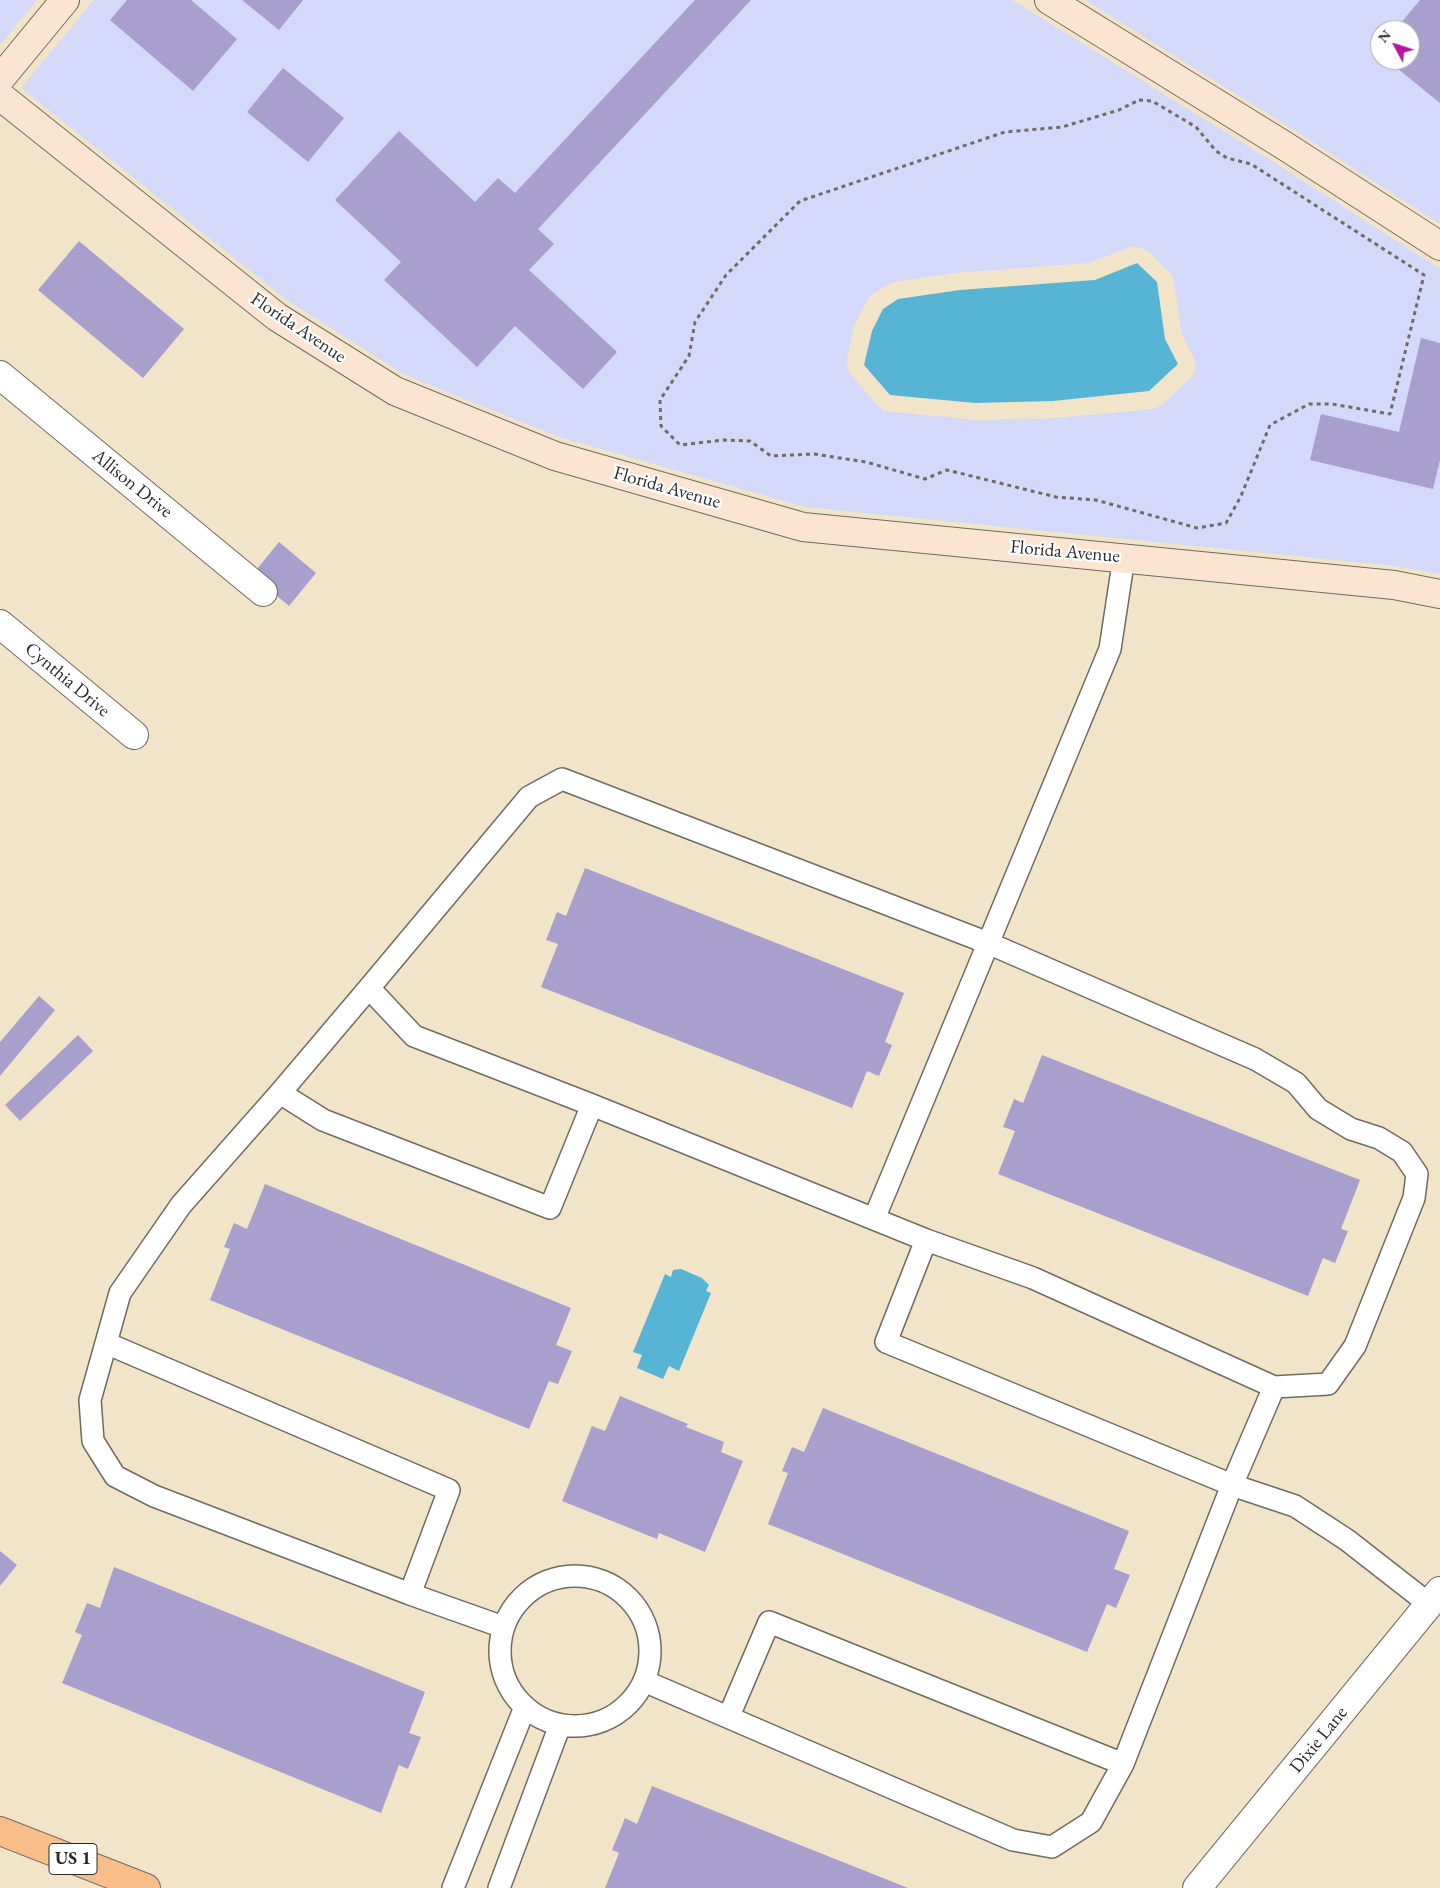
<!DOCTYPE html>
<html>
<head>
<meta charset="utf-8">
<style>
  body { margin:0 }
  #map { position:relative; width:1440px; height:1888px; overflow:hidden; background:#f1e4c9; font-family:"EB Garamond",serif }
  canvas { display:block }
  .north { position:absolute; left:1370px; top:20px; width:50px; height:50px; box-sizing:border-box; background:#fff; border:1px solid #aaa; border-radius:50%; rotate:310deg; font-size:14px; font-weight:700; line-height:20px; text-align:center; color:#2b2b2b }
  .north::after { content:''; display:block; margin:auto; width:18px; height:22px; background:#b5179e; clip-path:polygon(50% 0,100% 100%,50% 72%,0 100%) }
</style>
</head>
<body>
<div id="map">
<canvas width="1440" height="1888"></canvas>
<div class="north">N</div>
</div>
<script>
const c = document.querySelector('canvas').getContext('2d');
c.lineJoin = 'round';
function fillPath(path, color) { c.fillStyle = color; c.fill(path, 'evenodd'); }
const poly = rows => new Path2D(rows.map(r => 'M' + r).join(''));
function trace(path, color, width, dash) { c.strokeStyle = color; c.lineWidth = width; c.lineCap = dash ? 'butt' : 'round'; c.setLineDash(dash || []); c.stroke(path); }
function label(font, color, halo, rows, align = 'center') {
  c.font = font + ' "EB Garamond",serif'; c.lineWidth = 4.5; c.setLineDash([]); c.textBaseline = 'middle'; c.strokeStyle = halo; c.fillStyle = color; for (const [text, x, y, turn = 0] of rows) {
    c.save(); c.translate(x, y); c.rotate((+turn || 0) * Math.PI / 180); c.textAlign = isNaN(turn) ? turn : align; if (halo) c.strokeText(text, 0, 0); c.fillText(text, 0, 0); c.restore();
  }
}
fillPath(poly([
  [0,0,37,0,0,45],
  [94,0,1012,0,1275,163,1440,269,1440,574,1396,566,805,507,559,437,403,374,287,300,21,88],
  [1133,246,1148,251,1173,276,1182,335,1194,358,1196,368,1192,377,1162,405,1153,409,1056,418,977,420,885,411,877,405,848,371,847,360,854,326,867,300,872,294,893,282,956,273,1089,263],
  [1085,0,1440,0,1440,224,1294,130],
  [1380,30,1410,30,1410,60,1380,60]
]), '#d4d8f9');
fillPath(poly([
  [1137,263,1157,282,1165,339,1178,364,1149,391,1053,401,975,403,890,395,864,365,872,331,883,309,898,299,960,290,1095,280],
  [681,1269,702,1278,709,1285,706,1291,711,1293,679,1371,669,1366,663,1379,637,1368,642,1355,633,1352,665,1274,671,1277,673,1270]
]), '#57b4d5');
fillPath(poly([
  [127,0,191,0,237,39,193,91,110,20],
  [242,0,303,0,279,30],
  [695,0,751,0,538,229,554,244,529,270,617,352,583,389,515,326,477,367,384,280,401,262,335,200,399,131,475,202,498,178,515,193],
  [1420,0,1440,0,1440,103,1387,60,1410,60,1410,30,1395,30],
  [283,68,344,118,308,162,247,112],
  [79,241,184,329,143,378,38,290],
  [1421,338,1440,343,1440,460,1433,489,1310,460,1321,414,1399,432],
  [279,542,316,573,289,606,252,575],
  [585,868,904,993,885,1042,892,1045,879,1076,867,1071,852,1108,541,987,558,944,546,940,557,912,566,916],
  [39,996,55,1010,0,1076,0,1042],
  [78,1035,93,1051,20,1121,5,1105],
  [1042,1055,1360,1180,1341,1229,1348,1231,1335,1263,1323,1258,1308,1296,998,1174,1015,1131,1003,1127,1014,1099,1023,1103],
  [265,1184,571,1308,556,1345,572,1351,558,1384,549,1381,529,1429,210,1300,230,1249,224,1247,234,1223,247,1229],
  [620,1396,688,1424,686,1427,724,1442,721,1452,743,1461,705,1552,659,1533,657,1539,562,1501,592,1426,605,1431],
  [823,1408,1129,1531,1114,1569,1130,1575,1116,1608,1107,1604,1087,1652,768,1524,788,1473,782,1471,792,1447,804,1452],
  [0,1551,17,1565,0,1586],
  [114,1567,425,1692,409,1733,421,1737,408,1769,399,1765,381,1813,62,1683,82,1635,75,1632,87,1603,100,1608],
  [652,1786,908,1888,605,1888,619,1853,612,1850,625,1818,637,1824]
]), '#a89fcc');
const lane = poly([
  [369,988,529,797,562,779,988,943,1255,1059,1296,1083,1318,1109,1351,1129,1379,1138,1402,1152,1417,1174,1414,1198,1355,1346,1328,1384,1274,1387],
  [280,1093,323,1120,550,1208,592,1105],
  [874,1219,1110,649,1124,557],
  [106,1343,90,1400,93,1441,115,1476,154,1496,410,1594,503,1627],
  '500 1651a75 75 0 1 1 150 0a75 75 0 1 1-150 0Z',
  [410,1594,449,1490,106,1343,120,1293,181,1205,280,1093,369,988,414,1036,592,1105,926,1240,886,1342,1232,1485,1295,1506,1347,1540,1429,1604],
  [644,1681,1013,1840,1052,1847,1091,1822,1123,1764,1232,1485,1274,1387,1033,1278,926,1240],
  [729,1716,769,1622,1123,1764],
  [453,1888,525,1707],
  [499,1888,560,1725]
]);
const street = poly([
  [0,375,263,592],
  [0,624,134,735],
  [1197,1888,1440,1591]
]);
const secondary = poly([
  [1049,0,1285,146,1440,246],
  [0,79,65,0],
  [0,96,277,317,395,391,555,456,803,527,1394,585,1440,594]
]);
const primary = poly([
  [0,1831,146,1888]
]);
trace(lane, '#706c62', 24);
trace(street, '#706c62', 30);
trace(secondary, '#706c62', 30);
trace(primary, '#706c62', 30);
trace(poly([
  [1139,100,1152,101,1196,127,1216,151,1227,158,1251,164,1424,275,1390,414,1332,404,1309,404,1270,425,1241,496,1226,523,1197,528,1096,500,1056,497,947,470,925,479,866,462,814,454,771,456,750,441,723,440,680,445,661,426,660,400,689,356,695,322,726,275,800,201,1005,132,1062,127,1119,110,1139,100]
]), '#706c62', 3, [4, 4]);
trace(lane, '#fff', 21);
trace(street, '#fff', 28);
trace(secondary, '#fce5d0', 28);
trace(primary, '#f8bd89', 28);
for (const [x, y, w] of [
  [73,1859,48]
]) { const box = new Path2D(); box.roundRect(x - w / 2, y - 15.5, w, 31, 4); c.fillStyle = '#fff'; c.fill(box); trace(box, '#2b2b2b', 1); }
label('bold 18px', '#2b2b2b', null, [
  ["US 1",73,1859]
]);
label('19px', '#2b2b2b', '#fff', [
  ["Florida Avenue",298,328,34],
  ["Allison Drive",132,484,39],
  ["Florida Avenue",667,488,16],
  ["Florida Avenue",1065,552,5],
  ["Cynthia Drive",67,680,40],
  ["Dixie Lane",1319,1740,-51]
]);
</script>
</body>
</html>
